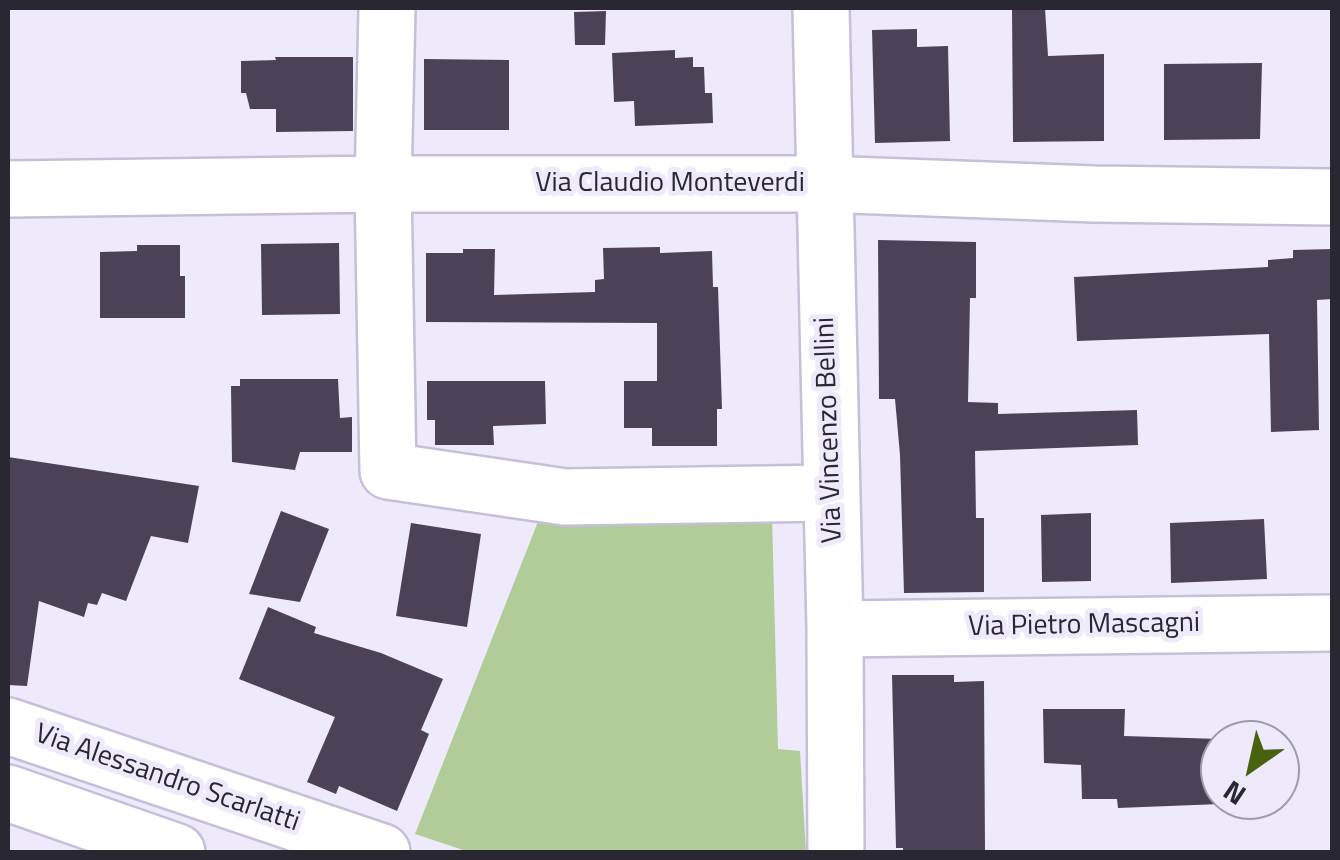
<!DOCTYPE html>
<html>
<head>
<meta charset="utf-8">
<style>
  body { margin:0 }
  #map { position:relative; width:1340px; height:860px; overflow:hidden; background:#eeeafb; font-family:"Titillium Web",sans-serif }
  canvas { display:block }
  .frame { position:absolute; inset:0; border:10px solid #292731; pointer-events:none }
  .north { position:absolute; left:1200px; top:720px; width:100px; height:100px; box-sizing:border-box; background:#eeeafb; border:2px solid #9f9caa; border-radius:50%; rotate:214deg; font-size:28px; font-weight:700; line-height:40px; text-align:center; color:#292731 }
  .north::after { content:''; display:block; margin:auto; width:35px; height:45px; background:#496210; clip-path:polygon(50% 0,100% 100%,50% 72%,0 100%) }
</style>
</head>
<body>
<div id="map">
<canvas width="1340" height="860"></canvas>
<div class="frame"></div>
<div class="north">N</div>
</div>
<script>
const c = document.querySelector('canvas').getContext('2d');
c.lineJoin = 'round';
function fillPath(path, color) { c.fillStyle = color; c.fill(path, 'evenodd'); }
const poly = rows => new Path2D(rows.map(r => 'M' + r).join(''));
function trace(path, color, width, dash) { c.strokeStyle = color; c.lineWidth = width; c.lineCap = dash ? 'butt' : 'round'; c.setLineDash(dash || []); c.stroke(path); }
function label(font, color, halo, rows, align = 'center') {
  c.font = font + ' "Titillium Web",sans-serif'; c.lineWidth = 10; c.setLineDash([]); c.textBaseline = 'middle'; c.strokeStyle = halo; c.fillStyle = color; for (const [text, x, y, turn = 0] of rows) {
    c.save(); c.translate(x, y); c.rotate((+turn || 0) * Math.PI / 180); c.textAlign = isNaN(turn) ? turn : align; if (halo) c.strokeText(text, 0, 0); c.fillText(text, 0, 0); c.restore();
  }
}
fillPath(poly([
  [541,514,772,515,778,749,800,751,806,852,469,852,415,834]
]), '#b1cc99');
fillPath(poly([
  [1012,8,1045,8,1048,56,1104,54,1104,141,1013,142],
  [606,11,605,45,575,45,574,12],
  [917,29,917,47,948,46,950,141,875,143,872,30],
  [675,50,675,58,693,57,693,67,704,67,705,93,712,93,713,123,635,126,634,101,614,102,612,53],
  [275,57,353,57,353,131,276,132,276,109,250,109,246,93,241,93,241,61,276,60],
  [424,59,509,60,509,130,424,130],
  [1262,63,1260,139,1164,140,1164,64],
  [878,240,976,242,976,298,970,298,968,402,998,403,998,414,1137,410,1138,445,975,451,976,518,984,518,984,592,904,593,900,455,895,399,879,399],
  [339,243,340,314,262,315,261,244],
  [137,245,180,245,180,276,185,276,185,318,100,318,100,252,137,251],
  [660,247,660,253,712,251,713,287,718,287,722,409,717,409,717,446,652,446,652,428,624,428,624,381,657,381,657,323,426,322,426,253,463,253,463,249,495,249,494,295,595,292,595,280,604,279,603,248],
  [1332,249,1332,299,1317,300,1319,430,1271,432,1269,334,1077,341,1074,277,1268,267,1268,260,1293,258,1293,250],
  [240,379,338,379,340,418,352,417,352,452,300,452,295,470,232,462,231,386,240,386],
  [427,381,545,381,546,424,493,426,494,445,435,445,435,420,427,420],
  [8,457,199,486,188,543,151,536,126,601,102,593,97,605,88,603,84,617,39,601,27,686,8,685],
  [281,511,329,529,300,602,249,594],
  [1091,513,1091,581,1042,582,1041,515],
  [1264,519,1267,579,1171,583,1170,523],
  [411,523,481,534,467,627,396,616],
  [268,607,316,627,314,633,381,653,443,679,421,730,429,734,397,811,339,786,336,794,307,782,335,717,239,679],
  [892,675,954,675,954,682,984,681,985,852,903,852,903,848,896,848],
  [1043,709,1125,709,1124,736,1220,739,1220,804,1118,808,1117,799,1082,799,1081,765,1044,763]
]), '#4c4257');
const minor = poly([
  [387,8,383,184,388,471,565,497,831,493],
  [821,8,835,629,836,852],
  [8,189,383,184,823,184,1094,194,1332,197],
  [835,629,1332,623],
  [8,726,382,852],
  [8,793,177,852]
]);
trace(minor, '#c6bfda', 60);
trace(minor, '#fff', 55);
label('28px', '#292731', '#eeeafb', [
  ["Via Claudio Monteverdi",670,184],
  ["Via Vincenzo Bellini",830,430,-92],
  ["Via Pietro Mascagni",1084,626,-1],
  ["Via Alessandro Scarlatti",167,779,19]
]);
</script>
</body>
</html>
